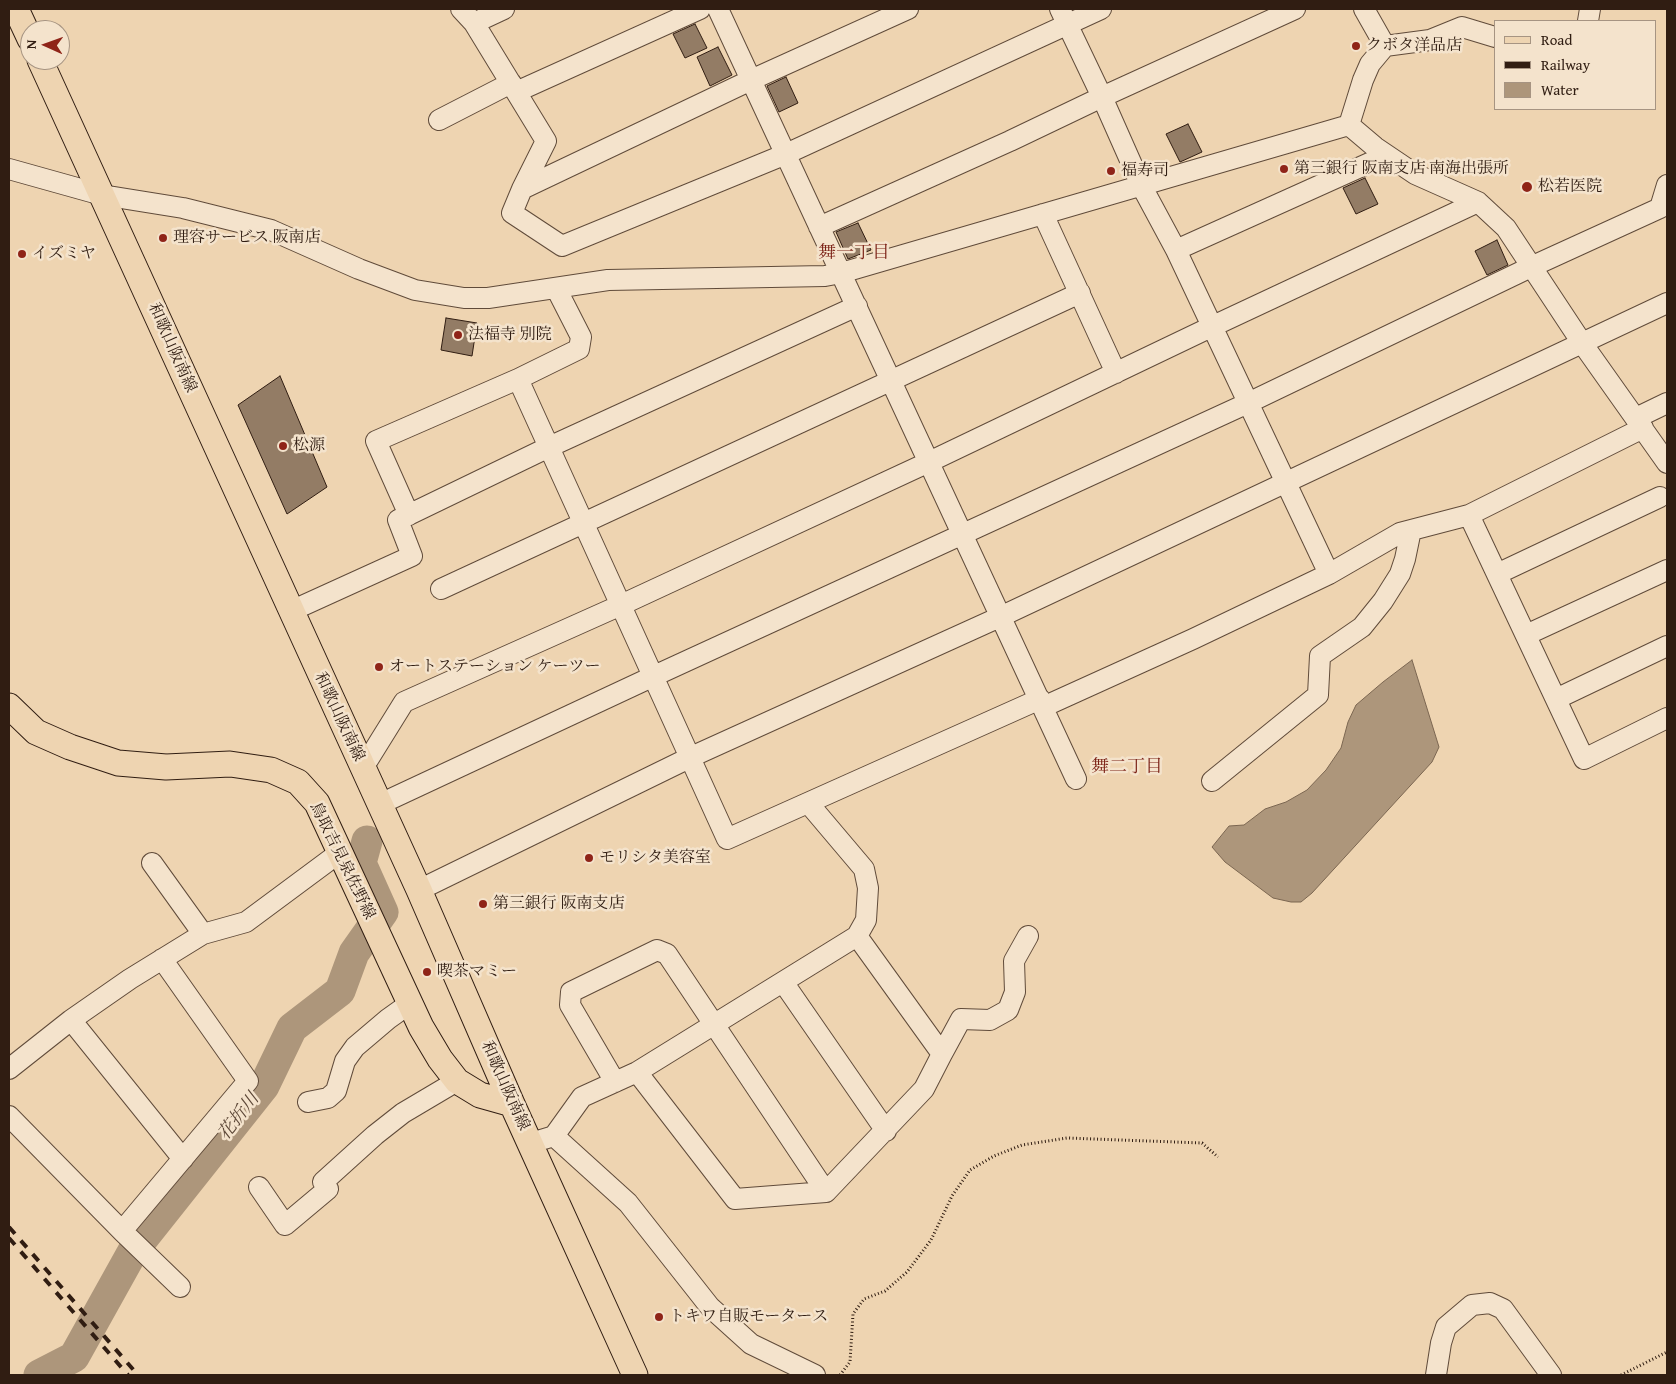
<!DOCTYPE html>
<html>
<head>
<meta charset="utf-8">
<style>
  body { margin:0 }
  #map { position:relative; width:1676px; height:1384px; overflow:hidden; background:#eed4b1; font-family:"Gentium Book Plus",serif }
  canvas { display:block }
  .frame { position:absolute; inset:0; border:10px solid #301d12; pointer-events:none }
  .legend { position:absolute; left:1494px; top:20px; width:162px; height:90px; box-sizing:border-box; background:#f4e3cc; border:1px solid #a69482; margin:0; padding:6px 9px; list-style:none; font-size:15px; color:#301d12 }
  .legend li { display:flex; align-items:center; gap:10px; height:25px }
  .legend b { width:25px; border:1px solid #a69482 }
  .north { position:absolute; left:20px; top:20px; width:50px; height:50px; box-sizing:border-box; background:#f4e3cc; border:1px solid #a69482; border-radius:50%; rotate:272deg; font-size:14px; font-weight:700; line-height:20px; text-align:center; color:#301d12 }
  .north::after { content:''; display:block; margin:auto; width:18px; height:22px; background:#8f2418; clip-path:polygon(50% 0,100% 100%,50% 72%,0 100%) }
</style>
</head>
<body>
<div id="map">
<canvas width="1676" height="1384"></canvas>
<div class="frame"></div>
<ul class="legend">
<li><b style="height:6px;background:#eed4b1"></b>Road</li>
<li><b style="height:6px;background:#301d12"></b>Railway</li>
<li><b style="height:14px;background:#ad967b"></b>Water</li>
</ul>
<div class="north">N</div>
</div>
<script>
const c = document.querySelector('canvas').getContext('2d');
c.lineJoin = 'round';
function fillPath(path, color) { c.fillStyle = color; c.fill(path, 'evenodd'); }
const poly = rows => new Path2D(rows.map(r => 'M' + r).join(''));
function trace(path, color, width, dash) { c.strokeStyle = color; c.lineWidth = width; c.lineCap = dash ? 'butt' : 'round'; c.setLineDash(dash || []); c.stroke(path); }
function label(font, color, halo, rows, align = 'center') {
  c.font = font + ' "Gentium Book Plus","Noto Serif JP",serif'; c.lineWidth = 5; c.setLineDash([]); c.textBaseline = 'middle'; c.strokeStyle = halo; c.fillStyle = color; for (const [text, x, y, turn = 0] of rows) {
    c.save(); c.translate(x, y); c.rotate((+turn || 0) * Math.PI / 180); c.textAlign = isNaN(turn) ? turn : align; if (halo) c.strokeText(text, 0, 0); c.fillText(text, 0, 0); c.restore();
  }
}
const water = poly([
  [1412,660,1439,747,1432,762,1312,893,1301,902,1291,902,1273,898,1225,862,1212,847,1229,826,1244,825,1265,809,1286,802,1307,790,1326,770,1341,748,1348,722,1356,705,1383,682,1412,660]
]);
fillPath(water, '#ad967b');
trace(water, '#7b6651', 1);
trace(poly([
  [39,1375,74,1357,133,1251,264,1086,292,1028,340,991,354,953,383,912,361,863,367,841]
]), '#ad967b', 31);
const building = poly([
  [695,24,707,48,685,58,673,34,695,24],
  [718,47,732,75,710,86,697,57,718,47],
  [786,77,798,103,779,112,767,86,786,77],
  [1188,124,1202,152,1180,162,1166,134,1188,124],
  [1365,178,1378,204,1356,214,1343,188,1365,178],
  [858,223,871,250,848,259,836,232,858,223],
  [1497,240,1508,265,1487,275,1475,251,1497,240],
  [446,318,477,323,472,356,441,350,446,318],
  [280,376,327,487,287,514,238,405,280,376]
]);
fillPath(building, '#937c65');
trace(building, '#301d12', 1);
const minor = poly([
  [461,9,474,23,546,141,522,189,512,213,562,246,786,154,1101,9],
  [718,9,1076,779],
  [1060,9,1102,97,1141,185,1176,250,1329,574],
  [1364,9,1385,46],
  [1588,21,1590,9],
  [474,23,504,9],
  [516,92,700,9],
  [439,120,511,83],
  [1349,125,1375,147,1415,174,1478,202,1506,228,1582,343,1667,463],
  [1349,125,1363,80,1370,64,1385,46,1430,40,1462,27,1495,37],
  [9,169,102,195,183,208,271,230,359,269,415,290,464,298,488,298,608,280,825,276,841,273,1349,125],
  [522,189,751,80,908,9],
  [1043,214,1116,373],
  [819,227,1010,141,1102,97,1295,9],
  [1176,250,1387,155],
  [556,288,581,337,579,349,518,379,727,839,1040,699],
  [1636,418,1667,403],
  [409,515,376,441,518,379],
  [1469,515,1584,759,1667,718],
  [1497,574,1660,497],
  [441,589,1080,293],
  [291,611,412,556,398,520,549,447,857,306],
  [1526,635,1667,570],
  [1556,699,1667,646],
  [1043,707,1193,639,1329,574,1400,533,1469,515,1643,428],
  [363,768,404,702,621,605,929,462,1211,327,1478,202],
  [1212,781,1318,695,1320,656,1362,627,1383,601,1400,574,1405,559,1411,530],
  [380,804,654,676,1248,403,1533,266,1660,208,1667,185],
  [152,863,203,934],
  [419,890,691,757,1002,616,1667,303],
  [783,982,886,1131],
  [71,1020,183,1159],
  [942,1054,961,1019,990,1020,1008,1010,1015,992,1014,961,1028,936],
  [9,1069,71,1020,130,979,203,934,246,922,339,853],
  [637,1072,735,1199,826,1192,924,1089,942,1054,857,936],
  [615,1082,570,1005,571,992,657,950,667,954,826,1192],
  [308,1102,328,1098,336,1091,345,1061,355,1047,388,1019,409,1004],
  [9,1116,122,1231,180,1287],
  [554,1136,628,1203,710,1307,751,1344,815,1375],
  [531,1143,554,1136,582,1097,637,1072,857,936,866,920,868,888,864,869,809,804],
  [259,1187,285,1225,328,1189,323,1182,375,1135,403,1113,457,1081],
  [122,1231,248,1081,162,959],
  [1436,1375,1441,1343,1446,1327,1472,1305,1490,1303,1503,1309,1551,1375]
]);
const major = poly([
  [16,9,30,39],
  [40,60,419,890,512,1104,635,1375],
  [9,706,36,732,70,747,118,763,166,767,230,764,271,770,298,782,317,803,421,1027,440,1059,457,1081,480,1095,512,1104]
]);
trace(minor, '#604b3a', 22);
trace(major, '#301d12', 27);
trace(poly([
  [840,1375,850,1362,853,1314,864,1299,885,1291,907,1272,931,1240,952,1196,970,1170,994,1156,1022,1145,1067,1138,1202,1143,1218,1157],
  [1621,1375,1667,1352]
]), '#301d12', 3, [1, 2.5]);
trace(minor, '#f4e3cc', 20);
trace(major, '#eed4b1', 25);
trace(poly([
  [9,1227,138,1375],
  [9,1238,128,1375]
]), '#301d12', 4, [9, 9]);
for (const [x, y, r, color] of [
  [1356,46,5,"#8f2418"],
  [1284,169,5,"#8f2418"],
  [1111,171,5,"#8f2418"],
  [1527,187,6,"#8f2418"],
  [163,238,5,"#8f2418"],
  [22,254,5,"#8f2418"],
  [458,335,5,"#8f2418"],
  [283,446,5,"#8f2418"],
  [379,667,5,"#8f2418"],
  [589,858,5,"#8f2418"],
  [483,904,5,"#8f2418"],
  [427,972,5,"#8f2418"],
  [659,1317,5,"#8f2418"]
]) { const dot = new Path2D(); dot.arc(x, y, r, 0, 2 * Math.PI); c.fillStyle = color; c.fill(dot); trace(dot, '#f4e3cc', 2); }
label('16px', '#301d12', '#f4e3cc', [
  ["クボタ洋品店",1366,46],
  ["第三銀行 阪南支店 南海出張所",1294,169],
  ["福寿司",1121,171],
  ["松若医院",1538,187],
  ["理容サービス 阪南店",173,238],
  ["イズミヤ",32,254],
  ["法福寺 別院",468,335],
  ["松源",293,446],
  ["オートステーション ケーツー",389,667],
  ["モリシタ美容室",599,858],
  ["第三銀行 阪南支店",493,904],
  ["喫茶マミー",437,972],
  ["トキワ自販モータース",669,1317]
], 'left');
label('16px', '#301d12', '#f4e3cc', [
  ["和歌山阪南線",172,348,66],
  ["和歌山阪南線",339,717,65],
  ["鳥取吉見泉佐野線",342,861,64],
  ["和歌山阪南線",505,1086,66]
]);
label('18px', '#7a1f14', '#f4e3cc', [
  ["舞一丁目",854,253],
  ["舞二丁目",1127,767]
]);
label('italic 18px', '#5c4737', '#f4e3cc', [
  ["花折川",239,1117,-52]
]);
</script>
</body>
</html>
